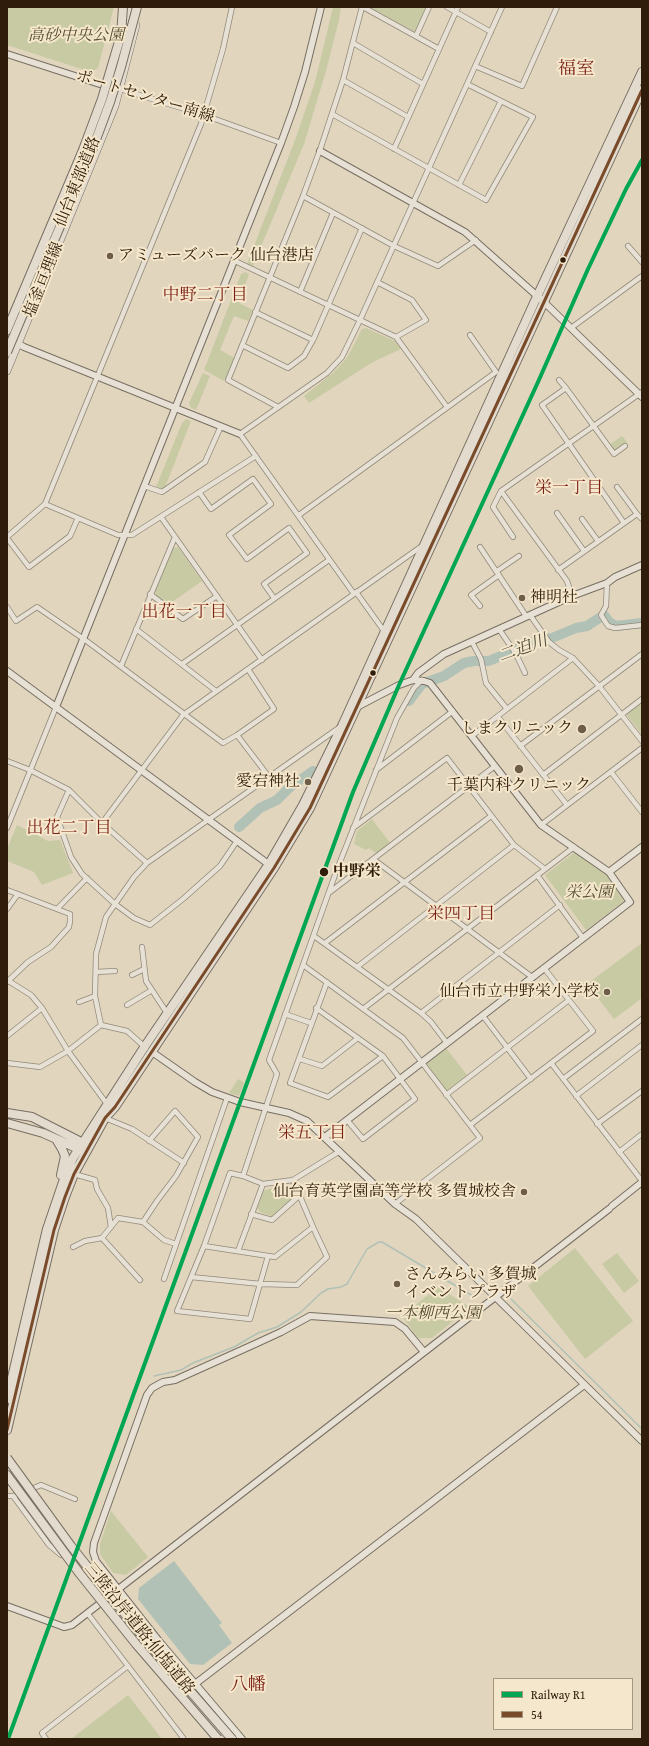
<!DOCTYPE html>
<html>
<head>
<meta charset="utf-8">
<style>
  body { margin:0 }
  #map { position:relative; width:649px; height:1746px; overflow:hidden; background:#e1d5be; font-family:"Gentium Book Plus",serif }
  canvas { display:block }
  .frame { position:absolute; inset:0; border:8px solid #2f1c0a; pointer-events:none }
  .legend { position:absolute; left:493px; top:1678px; width:140px; height:52px; box-sizing:border-box; background:#f5e7cb; border:1px solid #a6967e; margin:0; padding:5px 7px; list-style:none; font-size:12px; color:#2f1c0a }
  .legend li { display:flex; align-items:center; gap:8px; height:20px }
  .legend b { width:20px; border:1px solid #a6967e }
</style>
</head>
<body>
<div id="map">
<canvas width="649" height="1746"></canvas>
<div class="frame"></div>
<ul class="legend">
<li><b style="height:5px;background:#00a651"></b>Railway R1</li>
<li><b style="height:5px;background:#7a4b2a"></b>54</li>
</ul>
</div>
<script>
const c = document.querySelector('canvas').getContext('2d');
c.lineJoin = 'round';
function fillPath(path, color) { c.fillStyle = color; c.fill(path, 'evenodd'); }
const poly = rows => new Path2D(rows.map(r => 'M' + r).join(''));
function trace(path, color, width, dash) { c.strokeStyle = color; c.lineWidth = width; c.lineCap = dash ? 'butt' : 'round'; c.setLineDash(dash || []); c.stroke(path); }
function label(font, color, halo, rows, align = 'center') {
  c.font = font + ' "Gentium Book Plus","Noto Serif JP",serif'; c.lineWidth = 4; c.setLineDash([]); c.textBaseline = 'middle'; c.strokeStyle = halo; c.fillStyle = color; for (const [text, x, y, turn = 0] of rows) {
    c.save(); c.translate(x, y); c.rotate((+turn || 0) * Math.PI / 180); c.textAlign = isNaN(turn) ? turn : align; if (halo) c.strokeText(text, 0, 0); c.fillText(text, 0, 0); c.restore();
  }
}
fillPath(poly([
  [7,7,114,7,98,68,91,72,7,45],
  [333,7,341,7,339,20,326,71,304,144,253,266,247,264,295,140,315,82],
  [369,7,427,7,415,32],
  [245,272,249,274,239,303,253,310,248,321,234,316,220,350,235,358,224,381,204,370,241,274],
  [366,328,395,341,401,349,373,362,309,403,304,396,333,373,347,358,362,329],
  [203,373,210,376,196,410,191,408,189,403],
  [186,419,191,421,164,490,156,487,182,423],
  [622,436,627,442,615,451,613,450,609,445],
  [178,547,202,581,168,605,157,598,155,591,173,548],
  [642,703,642,735,626,714],
  [372,819,390,843,377,854,369,848,366,850,354,844,357,831],
  [17,825,48,841,60,840,73,873,42,885,34,872,7,861,7,849],
  [575,852,606,874,624,901,586,930,545,875],
  [642,943,642,998,614,1019,587,984],
  [446,1048,467,1075,448,1090,446,1090,426,1064],
  [238,1079,244,1083,239,1096,229,1093],
  [288,1183,297,1195,294,1199,275,1215,271,1216,260,1212,257,1208,263,1191],
  [575,1248,633,1321,585,1359,528,1286],
  [617,1253,639,1281,624,1293,602,1264],
  [438,1287,468,1306,467,1310,432,1338,418,1338,404,1319,399,1318],
  [111,1511,148,1557,126,1575,113,1573,100,1554,100,1544],
  [128,1695,162,1739,71,1739]
]), '#c8caa4');
fillPath(poly([
  [174,1561,222,1623,219,1625,232,1643,203,1665,190,1664,138,1599,139,1588]
]), '#b1c1b6');
trace(poly([
  [511,1299,642,1429],
  [154,1376,181,1370,193,1363,234,1347,258,1333,277,1327,301,1312,321,1293,328,1289,341,1287,347,1284,367,1249,379,1242,382,1242,473,1296]
]), '#b1c1b6', 1.5);
trace(poly([
  [409,701,422,684,444,676,464,663,474,661,489,661,535,641,552,638,576,628,587,626,604,615,609,622,616,626,642,623],
  [239,827,260,808,277,800,290,787,313,771]
]), '#b1c1b6', 10);
const street = poly([
  [363,7,439,49],
  [447,7,491,32],
  [416,36,429,7],
  [353,43,423,84],
  [475,66,522,86,557,7],
  [343,80,408,117],
  [120,89,204,115,281,143],
  [332,114,486,200,533,117,467,84],
  [394,149,458,7],
  [459,185,501,101],
  [303,196,394,246,438,266,476,240],
  [628,246,642,262],
  [235,261,396,337,447,407],
  [377,282,412,300,426,320,396,337],
  [300,292,333,213],
  [255,312,313,340],
  [571,328,642,276],
  [242,345,288,368,304,356,313,340,362,228],
  [559,380,566,388,542,405,624,523],
  [566,388,614,454,625,446],
  [278,407,228,380,303,196,321,147,343,80,362,7],
  [144,486,162,492,205,462,221,426],
  [501,491,493,507,513,537],
  [199,492,211,509,253,479,271,504,229,535,247,559,289,528,307,553,264,584,274,598],
  [45,504,118,535,132,535,256,456],
  [557,513,584,551],
  [637,514,642,519],
  [299,515,496,372,470,335],
  [161,517,262,660],
  [582,519,598,541],
  [7,537,45,504,201,124,223,49,232,7],
  [7,538,29,567,70,536,78,518],
  [480,547,526,616],
  [558,570,637,514,617,487],
  [497,571,519,556],
  [607,583,606,606,601,615,608,626,615,628,642,625],
  [356,592,384,631],
  [150,594,183,619,217,596],
  [354,594,240,434,327,373,342,357,360,320,502,7],
  [572,596,567,581,501,491,642,392],
  [480,606,471,595,499,575],
  [7,607,16,621,37,607,88,642,223,743,237,735,274,709,248,669],
  [530,615,549,642,559,650,573,658,599,686,642,741],
  [136,629,216,691],
  [499,629,516,654,525,673],
  [472,642,481,659,486,683,507,709],
  [182,664,329,560],
  [121,666,175,537],
  [498,717,567,805],
  [237,735,269,777],
  [472,736,573,658],
  [520,746,642,654],
  [7,761,30,770,69,790,102,823,147,863],
  [376,770,453,711],
  [611,772,642,812],
  [543,775,642,699],
  [69,790,57,817,71,857,82,874,115,904,134,918,150,925,183,899,220,866,237,841],
  [102,823,183,715,422,546],
  [541,825,642,748],
  [7,828,56,707],
  [353,828,447,758,514,845,545,869],
  [373,859,532,977],
  [336,872,397,718,414,688,422,680],
  [537,875,583,938],
  [7,890,70,914,70,921,69,927,51,947,28,962,7,982],
  [330,892,495,766],
  [7,909,18,894],
  [57,909,87,878],
  [314,936,421,1013,431,1022,447,1043],
  [325,943,491,816],
  [142,947,146,981,167,1013],
  [303,965,403,1038,480,1138,395,1204],
  [357,967,514,845],
  [96,972,115,971],
  [132,975,144,969],
  [7,980,31,995,42,1008,68,1051,107,1104],
  [327,982,290,1083,328,1097,383,1056],
  [79,1002,95,996],
  [127,1005,152,990],
  [316,1008,383,1056,415,1099,363,1139,347,1120],
  [363,1009,574,847],
  [421,1013,560,905],
  [285,1014,311,1023],
  [483,1016,531,1079],
  [101,1025,95,996,96,954,106,917,134,877,147,863,340,727],
  [101,1025,127,1031,146,1048],
  [7,1036,42,1008],
  [300,1059,322,1066,358,1038],
  [7,1063,40,1067,68,1051,101,1025],
  [551,1063,642,1181],
  [563,1079,642,1019],
  [446,1095,569,1000],
  [576,1096,642,1045],
  [105,1118,132,1129,184,1163],
  [597,1124,642,1091],
  [470,1125,593,1031,544,968],
  [619,1152,642,1134],
  [74,1174,95,1180,97,1189,108,1208,111,1227],
  [243,1176,277,1074,269,1060,335,875],
  [293,1180,313,1227],
  [251,1214,272,1220,300,1195],
  [143,1222,157,1201,176,1176,198,1137,175,1111,149,1141],
  [73,1247,85,1241,102,1238],
  [238,1251,263,1184],
  [268,1256,250,1319,177,1311,204,1246,230,1173,243,1176,263,1184,293,1180,340,1151],
  [191,1277,261,1284,297,1285,327,1257,313,1227,275,1257,204,1246],
  [164,1279,227,1098],
  [140,1280,102,1238,118,1218,143,1222,164,1240,176,1244],
  [7,1496,15,1496,41,1485,75,1499],
  [13,1496,49,1545,61,1555],
  [88,1614,184,1739],
  [46,1739,42,1733,128,1666]
]);
const secondary = poly([
  [7,54,109,87],
  [320,151,465,232,544,302,642,397],
  [7,338,24,347,240,434],
  [7,671,271,866],
  [413,680,424,681,430,683,541,825,609,872,642,847],
  [56,707,281,143,294,107,305,72,321,7],
  [355,708,399,685,413,680,418,673,444,654,572,596,607,583,615,577,642,565],
  [152,1052,195,1082,212,1092,240,1102,289,1113,307,1121,395,1204,416,1219,642,1441],
  [325,1137,630,902,609,872],
  [612,1206,642,1182],
  [7,1606,64,1627,72,1625,609,1209],
  [195,1684,584,1385],
  [242,1739,159,1641,96,1561,93,1552,94,1543,147,1395,152,1388,163,1382,175,1380,255,1344,281,1332,310,1316,395,1322,405,1329,424,1352]
]);
const primary = poly([
  [7,371,115,106,136,25]
]);
const highway = poly([
  [124,22,128,7],
  [7,1113,32,1117,87,1145],
  [7,1123,43,1133,83,1151],
  [56,1139,62,1149,65,1156,61,1175],
  [7,1399,47,1229,64,1179,73,1158,145,1046,269,864,303,805,342,726,534,303,642,72],
  [7,1430,54,1230,65,1197,74,1174,105,1118,115,1107,274,868,310,808,642,90],
  [7,1475,12,1482]
]);
trace(street, '#928979', 6);
trace(secondary, '#786f62', 8);
trace(primary, '#786f62', 8);
trace(highway, '#786f62', 10);
trace(street, '#e6e0d5', 4.5);
trace(secondary, '#e6e0d5', 6);
trace(primary, '#e2dbce', 7);
trace(highway, '#e2dbce', 8);
const highwayBridge = poly([
  [7,330,83,150,102,99,121,35,123,7],
  [7,352,91,153,110,102,121,67,137,7],
  [7,1458,71,1546,144,1638,232,1739],
  [12,1482,80,1574,136,1644,218,1739]
]);
trace(highwayBridge, '#786f62', 10, []);
trace(highwayBridge, '#e2dbce', 8);
trace(poly([
  [7,1430,54,1230,65,1197,74,1174,105,1118,115,1107,274,868,310,808,642,90]
]), '#7a4b2a', 3);
trace(poly([
  [8,1739,353,792,399,685,538,382,588,269,626,189,642,160]
]), '#00a651', 4);
for (const [x, y, r, color] of [
  [110,256,4,"#6d5d49"],
  [563,260,3.5,"#2f1c0a"],
  [522,598,4,"#6d5d49"],
  [373,673,3.5,"#2f1c0a"],
  [582,729,5,"#6d5d49"],
  [519,769,5,"#6d5d49"],
  [308,782,4,"#6d5d49"],
  [324,872,5,"#2f1c0a"],
  [607,992,4,"#6d5d49"],
  [524,1192,4,"#6d5d49"],
  [397,1284,4,"#6d5d49"]
]) { const dot = new Path2D(); dot.arc(x, y, r, 0, 2 * Math.PI); c.fillStyle = color; c.fill(dot); trace(dot, '#f5e7cb', 1.5); }
label('italic 16px', '#574e32', '#f5e7cb', [
  ["高砂中央公園",76,36],
  ["栄公園",589,893],
  ["一本柳西公園",433,1314]
]);
label('16px', '#2f1c0a', '#f5e7cb', [
  ["ポートセンター南線",145,97,17],
  ["仙台東部道路",78,182,-68],
  ["塩釜亘理線",44,280,-68],
  ["三陸沿岸道路;仙塩道路",139,1629,51]
]);
label('16px', '#2f1c0a', '#f5e7cb', [
  ["アミューズパーク 仙台港店",118,256,"left"],
  ["神明社",530,598,"left"],
  ["しまクリニック",573,729],
  ["愛宕神社",300,782],
  ["千葉内科クリニック",519,786,"center"],
  ["仙台市立中野栄小学校",599,992],
  ["仙台育英学園高等学校 多賀城校舎",516,1192],
  ["さんみらい 多賀城",405,1275,"left"],
  ["イベントプラザ",405,1293,"left"]
], 'right');
label('bold 16px', '#2f1c0a', '#f5e7cb', [
  ["中野栄",333,872]
], 'left');
label('17px', '#7a1f14', '#f5e7cb', [
  ["中野二丁目",205,296],
  ["栄一丁目",569,489],
  ["出花一丁目",184,613],
  ["出花二丁目",69,829],
  ["栄四丁目",461,915],
  ["栄五丁目",312,1134]
]);
label('italic 17px', '#504b3c', '#f5e7cb', [
  ["二迫川",523,649,-20]
]);
label('18px', '#7a1f14', '#f5e7cb', [
  ["福室",576,69],
  ["八幡",248,1685]
]);
</script>
</body>
</html>
